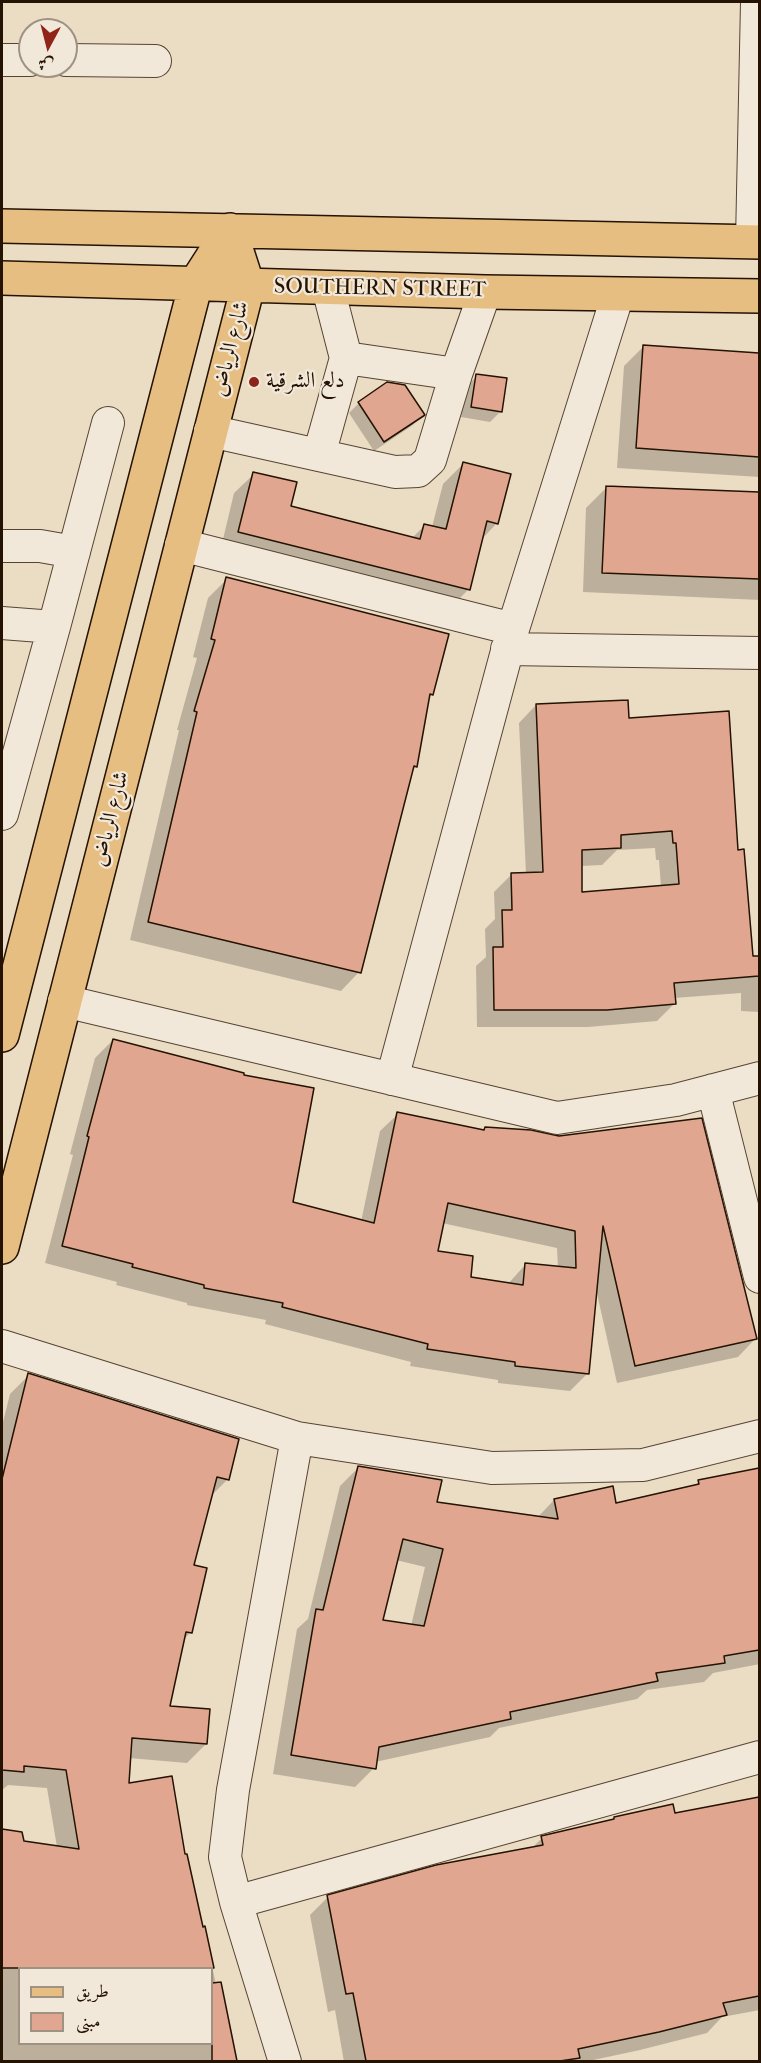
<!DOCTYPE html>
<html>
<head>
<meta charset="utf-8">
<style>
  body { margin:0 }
  #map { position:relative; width:761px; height:2063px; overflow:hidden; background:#ebdcc4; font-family:"IM FELL French Canon",Amiri,serif }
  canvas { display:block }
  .frame { position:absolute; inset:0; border:3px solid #241202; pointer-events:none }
  .legend { position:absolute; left:18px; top:1967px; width:195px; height:78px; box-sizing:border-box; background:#f2e8d9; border:2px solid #a09283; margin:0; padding:8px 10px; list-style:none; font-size:18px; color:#241202 }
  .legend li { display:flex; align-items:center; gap:12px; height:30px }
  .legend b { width:30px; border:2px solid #a09283 }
  .north { position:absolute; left:18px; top:18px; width:60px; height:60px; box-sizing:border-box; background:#f2e8d9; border:2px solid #a09283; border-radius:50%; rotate:187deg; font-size:16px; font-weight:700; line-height:24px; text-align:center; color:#241202 }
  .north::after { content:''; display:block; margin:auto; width:21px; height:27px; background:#8f2418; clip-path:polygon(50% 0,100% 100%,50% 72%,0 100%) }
</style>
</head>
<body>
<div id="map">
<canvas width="761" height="2063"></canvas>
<div class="frame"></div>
<ul class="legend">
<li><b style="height:8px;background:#e6be82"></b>طريق</li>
<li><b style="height:16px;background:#e0a68f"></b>مبنى</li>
</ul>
<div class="north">ش</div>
</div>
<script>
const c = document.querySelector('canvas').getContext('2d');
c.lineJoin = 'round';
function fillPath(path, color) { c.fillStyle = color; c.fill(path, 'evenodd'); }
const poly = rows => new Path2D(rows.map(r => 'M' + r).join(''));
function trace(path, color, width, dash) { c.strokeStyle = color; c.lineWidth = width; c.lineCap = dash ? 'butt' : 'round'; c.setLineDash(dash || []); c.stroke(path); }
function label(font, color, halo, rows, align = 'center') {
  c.font = font + ' "IM FELL French Canon",Amiri,serif'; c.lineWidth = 4.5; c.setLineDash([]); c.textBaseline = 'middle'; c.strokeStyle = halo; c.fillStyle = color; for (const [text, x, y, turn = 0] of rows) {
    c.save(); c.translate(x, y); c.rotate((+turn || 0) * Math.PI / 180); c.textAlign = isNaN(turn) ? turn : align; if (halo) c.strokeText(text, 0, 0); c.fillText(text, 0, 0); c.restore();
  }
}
fillPath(poly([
  [643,347,760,355,760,477,617,468,624,366],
  [477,376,500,412,490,422,461,417,466,387],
  [359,403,423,414,413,425,374,451,349,413],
  [463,464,497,523,482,539,469,589,449,609,220,552,234,493,254,474,289,507,412,538,425,525,432,527,443,484],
  [606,488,760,494,760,600,583,592,586,508],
  [227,579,432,694,428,698,415,766,412,769,359,972,341,991,130,940,179,730,177,730,197,658,193,657,208,598],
  [536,705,627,720,737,852,752,957,760,957,760,1012,741,1011,741,993,674,998,674,1004,657,1021,588,1027,477,1027,476,966,486,957,485,929,495,919,494,892,512,874,526,874,519,723],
  [655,848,656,860,659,860,661,887,581,894,581,866,602,865,617,850],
  [113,1040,291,1203,361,1222,380,1131,398,1114,482,1131,485,1128,755,1339,738,1357,617,1383,596,1289,588,1373,570,1391,498,1383,498,1380,410,1366,411,1362,265,1324,266,1320,187,1305,187,1303,116,1285,117,1282,45,1263,73,1155,70,1154,95,1058],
  [442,1223,557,1248,558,1268,525,1265,507,1285,469,1279,436,1253],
  [29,1375,228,1479,211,1496,192,1566,191,1632,183,1640,169,1707,206,1744,187,1763,129,1758,127,1785,184,1856,202,1929,204,1928,220,2004,224,2004,236,2062,2,2062,2,1830,21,1833,22,1842,57,1847,47,1788,8,1785,2,1790,2,1426,10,1394],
  [20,1968,212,1968,212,2044,20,2044],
  [359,1467,435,1503,537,1518,554,1500,615,1505,694,1486,699,1482,760,1470,760,1664,713,1673,704,1682,647,1690,637,1699,499,1728,490,1737,375,1762,374,1768,355,1787,273,1774,297,1629,308,1619,340,1486],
  [396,1560,425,1567,411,1626,381,1621],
  [760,1799,760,2010,722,2017,707,2033,640,2050,584,2062,344,2062,335,2010,328,2012,310,1915,328,1897,531,1849,542,1838,612,1821,614,1818,674,1815]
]), '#0003');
const building = poly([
  [643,345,759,353,759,457,636,448,643,345],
  [476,374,507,378,502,412,471,407,476,374],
  [387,382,405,385,425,415,384,442,358,402,387,382],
  [463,462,511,474,498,524,487,521,470,590,238,532,253,472,297,482,291,506,420,539,424,524,446,529,463,462],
  [606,486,759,492,759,579,602,573,606,486],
  [226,577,449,634,433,695,430,694,417,767,414,766,361,973,148,922,197,712,194,711,215,640,211,639,226,577],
  [628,700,629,718,729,711,738,850,744,849,753,956,759,956,759,976,674,983,676,1004,607,1010,494,1010,493,947,503,947,502,910,512,910,511,873,543,872,536,704,628,700],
  [672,831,673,843,676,843,679,884,582,892,582,850,621,848,621,835,672,831],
  [113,1039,244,1073,244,1075,314,1088,293,1202,374,1223,397,1112,484,1130,485,1127,531,1130,559,1136,702,1118,757,1339,635,1366,603,1226,589,1374,515,1366,515,1362,427,1349,428,1344,282,1307,283,1303,204,1288,204,1285,132,1267,133,1264,62,1246,89,1137,87,1136,113,1039],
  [448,1203,575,1231,576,1268,525,1263,523,1285,471,1277,473,1256,438,1251,448,1203],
  [28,1373,239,1439,229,1480,217,1477,194,1565,207,1568,192,1633,186,1632,170,1706,210,1709,207,1744,132,1738,129,1783,172,1776,185,1854,187,1854,203,1927,205,1926,214,1968,2,1968,2,1829,22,1832,24,1841,79,1849,66,1770,24,1766,24,1772,2,1770,2,1479,28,1373],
  [358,1466,442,1480,437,1502,558,1519,554,1499,613,1486,616,1503,699,1484,698,1480,759,1468,759,1650,724,1656,725,1663,656,1673,658,1681,510,1712,511,1719,379,1747,376,1769,291,1755,316,1609,323,1610,358,1466],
  [403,1539,443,1549,424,1626,383,1620,403,1539],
  [759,1797,759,1996,723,2003,727,2015,659,2032,578,2049,580,2058,560,2061,366,2061,353,1993,346,1994,327,1895,436,1865,543,1845,541,1836,614,1819,614,1817,673,1804,675,1813,759,1797],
  [221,1982,237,2061,212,2061,212,1983,221,1982]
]);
fillPath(building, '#e0a68f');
trace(building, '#241202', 1.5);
const minor = poly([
  [2,60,30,60],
  [66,60,155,61],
  [752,241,757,2],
  [346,358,456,374],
  [210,431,395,472,418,471,430,460,456,374,485,292],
  [319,455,346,358,328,288],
  [181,545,513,629],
  [2,546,40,546,74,552],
  [2,623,54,627],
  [507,649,760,653],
  [2,814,54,627,108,423],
  [64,1001,557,1118,676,1100,760,1078],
  [392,1079,513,629,618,294],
  [713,1090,760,1277],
  [2,1346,297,1438,492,1468,643,1465,760,1436],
  [236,1902,760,1757],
  [285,2062,236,1902,225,1857,233,1790,297,1438]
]);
const major = poly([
  [2,226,760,242],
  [2,278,485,292,760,296],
  [2,1035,196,283,230,230],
  [2,1247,248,286,230,230]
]);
trace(minor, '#564432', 34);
trace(major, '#241202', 36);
trace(minor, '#f2e8d9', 32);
trace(major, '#e6be82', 33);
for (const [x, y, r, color] of [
  [254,382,6,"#8f2418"]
]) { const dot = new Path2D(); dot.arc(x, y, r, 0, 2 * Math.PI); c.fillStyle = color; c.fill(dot); trace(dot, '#f2e8d9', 2); }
label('22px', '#241202', '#f2e8d9', [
  ["SOUTHERN STREET",380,289,1],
  ["شارع الرياض",231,349,-76],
  ["شارع الرياض",111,819,-76]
]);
label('22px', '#241202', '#f2e8d9', [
  ["دلع الشرقية",266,382]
], 'left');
</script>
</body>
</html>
